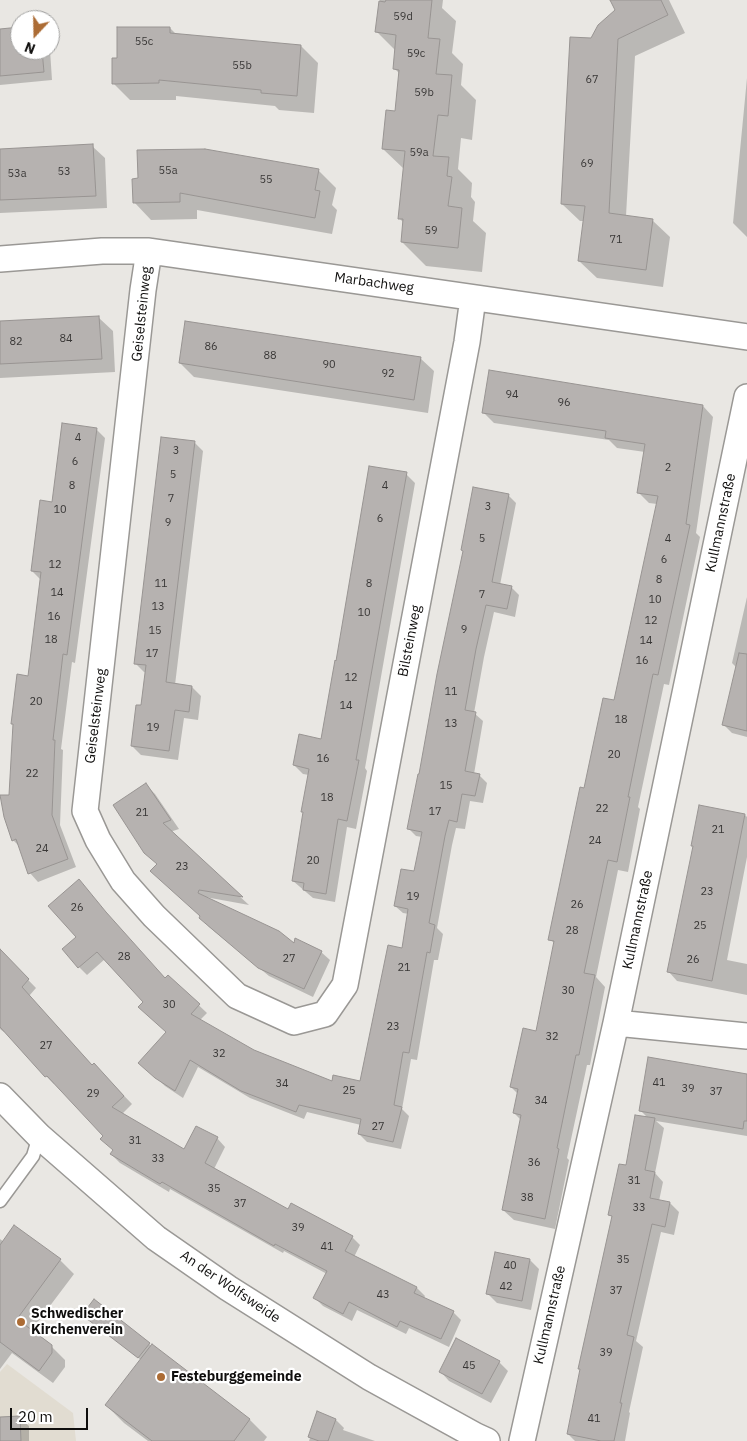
<!DOCTYPE html>
<html>
<head>
<meta charset="utf-8">
<style>
  body { margin:0 }
  #map { position:relative; width:747px; height:1441px; overflow:hidden; background:#e9e7e3; font-family:"IBM Plex Sans",sans-serif }
  canvas { display:block }
  .north { position:absolute; left:10px; top:10px; width:50px; height:50px; box-sizing:border-box; background:#fff; border:1px solid #9f9f9e; border-radius:50%; rotate:201deg; font-size:14px; font-weight:700; line-height:20px; text-align:center; color:#0f0e0d }
  .north::after { content:''; display:block; margin:auto; width:18px; height:22px; background:#ac6c35; clip-path:polygon(50% 0,100% 100%,50% 72%,0 100%) }
  .scale { position:absolute; left:10px; top:1408px; width:78px; height:22px; box-sizing:border-box; border:2px solid #0f0e0d; border-top:0; padding-left:6px; font-size:15px; line-height:18px; white-space:nowrap; color:#0f0e0d; -webkit-text-stroke:4px #fff; paint-order:stroke }
</style>
</head>
<body>
<div id="map">
<canvas width="747" height="1441"></canvas>
<div class="north">N</div>
<div class="scale">20 m</div>
</div>
<script>
const c = document.querySelector('canvas').getContext('2d');
c.lineJoin = 'round';
function fillPath(path, color) { c.fillStyle = color; c.fill(path, 'evenodd'); }
const poly = rows => new Path2D(rows.map(r => 'M' + r).join(''));
function trace(path, color, width, dash) { c.strokeStyle = color; c.lineWidth = width; c.lineCap = dash ? 'butt' : 'round'; c.setLineDash(dash || []); c.stroke(path); }
function label(font, color, halo, rows, align = 'center') {
  c.font = font + ' "IBM Plex Sans",sans-serif'; c.lineWidth = 4.5; c.setLineDash([]); c.textBaseline = 'middle'; c.strokeStyle = halo; c.fillStyle = color; for (const [text, x, y, turn = 0] of rows) {
    c.save(); c.translate(x, y); c.rotate((+turn || 0) * Math.PI / 180); c.textAlign = isNaN(turn) ? turn : align; if (halo) c.strokeText(text, 0, 0); c.fillText(text, 0, 0); c.restore();
  }
}
fillPath(poly([
  [7,1364,73,1413,76,1441,0,1441,0,1372]
]), '#e1dcd1');
fillPath(poly([
  [380,0,443,0,442,8,456,21,452,53,463,64,461,85,476,100,472,140,461,138,458,169,472,183,471,197,475,202,473,221,486,233,482,272,426,266,402,242,404,223,399,218,404,169,383,149,396,112,400,74,394,68,396,51,377,32],
  [612,0,669,0,685,33,635,56,626,216,652,220,670,237,663,287,597,278,579,261,585,221,580,221,562,204,592,40,617,11],
  [20,28,20,50,50,50,52,80,0,85,0,30],
  [170,28,176,34,301,46,318,63,314,113,279,110,275,106,176,96,176,100,130,100,113,83,118,59],
  [747,78,747,237,733,223],
  [92,146,105,158,107,208,0,213,0,150],
  [318,170,336,188,332,205,337,210,332,234,197,210,197,219,151,220,134,202,139,180],
  [99,318,113,331,115,372,0,378,0,322],
  [420,358,434,371,428,413,194,377,180,363],
  [490,371,703,406,713,417,696,533,700,537,669,685,664,684,638,807,640,809,628,872,618,870,596,977,605,987,590,1065,587,1065,567,1158,569,1160,555,1229,514,1220,503,1210,521,1120,514,1113,518,1094,511,1087,537,1033,555,944,550,939,585,790,615,702,657,504,649,503,639,493,645,452,617,448,609,440,494,423,483,412],
  [96,429,105,438,75,663,72,662,61,749,63,750,60,825,76,867,38,882,30,873,20,847,13,840,11,796,14,725,12,724,29,677,41,580,32,571,53,504],
  [194,442,203,451,175,685,192,687,201,696,198,720,184,718,178,760,141,755,132,746,142,706,146,673,144,672,135,663],
  [406,474,415,483,365,768,367,771,356,829,347,827,335,902,313,898,293,881,304,814,302,811,309,775,303,774,294,765,322,740],
  [508,495,516,503,500,585,511,587,519,595,515,617,494,612,484,657,474,713,483,721,474,774,479,775,487,783,483,803,470,801,465,829,456,828,452,845,437,928,443,934,438,960,434,960,417,1060,411,1059,402,1109,409,1116,401,1149,367,1142,359,1134,361,1125,307,1112,304,1119,250,1098,198,1067,183,1098,165,1086,148,1070,167,1032,145,1002,105,959,87,975,79,967,113,921,165,979,168,976,207,1013,200,1020,254,1052,333,1083,361,1083,403,949,409,914,403,913,395,906,415,873,422,837,416,836,408,828],
  [747,597,747,737,732,733,723,724,737,668,732,663],
  [146,785,155,794,179,829,170,832,249,905,205,897,295,946,321,952,330,960,313,997,269,976,209,927,158,865],
  [745,815,747,817,747,857,727,960,747,964,747,995,677,981,669,972],
  [8,959,36,988,29,996,93,1066,102,1073,132,1104,122,1114,185,1151,217,1138,225,1147,214,1169,288,1211,352,1237,360,1245,354,1257,417,1288,425,1296,424,1298,453,1312,461,1320,449,1347,409,1328,406,1334,357,1310,352,1321,323,1306,315,1298,327,1274,284,1251,283,1253,170,1189,169,1192,120,1163,111,1154,114,1150,104,1136,55,1083,54,1084,46,1076,5,1031,4,1032,0,1029,0,966],
  [747,1075,747,1136,656,1121,664,1128,655,1173,663,1182,659,1201,670,1203,679,1212,674,1235,661,1232,636,1341,643,1347,629,1412,630,1413,625,1441,575,1441,568,1434,613,1218,610,1214,627,1167,648,1118,641,1111],
  [15,1227,60,1260,74,1274,31,1331,51,1346,65,1360,65,1367,53,1383,12,1353,0,1369,0,1239,4,1242],
  [530,1260,539,1269,531,1310,497,1303,488,1294],
  [88,1319,149,1344,250,1420,267,1437,264,1441,148,1441,124,1423,106,1405,141,1360],
  [499,1362,508,1371,491,1403,449,1381,440,1371],
  [318,1413,336,1420,344,1428,343,1430,375,1441,309,1441],
  [19,1417,29,1426,29,1441,0,1441,0,1418]
]), '#0003');
const building = poly([
  [386,0,432,0,428,38,440,39,436,74,452,75,448,116,438,115,433,156,449,157,447,176,452,177,448,206,462,208,458,248,401,242,403,219,398,219,405,151,382,149,386,110,395,111,399,70,393,69,396,35,375,32,379,1,385,2,386,0],
  [610,0,661,0,668,15,618,39,609,213,653,219,646,270,578,261,585,206,561,204,570,37,591,38,598,25,615,10,610,0],
  [20,27,20,50,42,50,44,72,0,76,0,29,20,27],
  [117,27,170,27,170,33,301,45,297,96,261,93,261,90,159,80,159,83,112,84,112,58,117,58,117,27],
  [93,144,96,196,0,200,0,149,93,144],
  [205,149,319,169,315,190,320,191,315,218,180,193,180,202,133,203,132,179,138,178,137,150,205,149],
  [99,316,102,359,0,364,0,321,99,316],
  [185,321,421,357,414,400,179,363,185,321],
  [489,370,703,405,686,524,690,525,658,675,653,674,628,797,630,797,617,862,608,860,584,973,595,975,579,1055,576,1055,557,1148,559,1149,545,1219,502,1210,521,1115,513,1113,518,1089,510,1087,523,1028,536,1031,554,941,548,940,580,787,584,788,603,698,614,700,658,496,637,493,645,444,605,438,606,431,482,413,489,370],
  [62,423,97,428,67,655,63,654,53,740,55,740,52,815,68,859,28,874,16,839,12,841,4,817,0,795,9,795,13,724,11,724,17,674,28,676,41,572,31,571,40,500,52,502,62,423],
  [161,437,195,441,166,682,192,686,189,712,175,710,169,751,131,746,136,705,141,705,146,665,134,664,161,437],
  [369,466,407,472,356,760,359,760,347,821,338,819,326,894,303,890,304,883,292,881,303,812,301,812,309,769,293,765,299,734,321,739,335,660,336,661,369,466],
  [473,487,509,494,492,582,512,586,507,609,486,605,476,649,465,710,476,712,465,771,480,774,475,796,462,794,457,822,449,820,445,836,429,923,435,925,430,953,427,952,409,1053,403,1052,394,1105,402,1107,393,1142,358,1134,361,1119,299,1105,296,1112,241,1091,190,1060,175,1091,155,1078,138,1063,166,1032,138,1007,143,1002,97,952,78,968,62,949,76,937,48,906,79,879,106,912,165,978,168,975,200,1004,191,1014,254,1050,332,1081,333,1075,360,1081,388,945,402,948,408,909,394,906,401,869,414,871,422,832,407,829,418,774,419,774,437,674,463,551,461,550,473,487],
  [739,653,747,654,747,731,722,725,739,653],
  [146,783,171,820,163,823,243,897,199,890,198,893,279,931,294,943,295,938,322,951,304,989,258,968,199,918,200,916,150,871,157,864,144,853,113,805,146,783],
  [699,805,745,814,712,981,667,972,693,846,691,846,699,805],
  [0,949,29,979,22,987,92,1065,94,1063,124,1096,112,1107,184,1149,196,1126,218,1137,205,1163,288,1209,291,1203,353,1236,345,1251,417,1287,414,1293,454,1311,441,1339,400,1321,397,1327,349,1302,343,1314,313,1298,327,1271,275,1244,274,1246,162,1182,160,1184,110,1154,113,1150,100,1139,103,1136,47,1076,45,1077,0,1027,0,949],
  [648,1057,747,1074,747,1121,744,1121,743,1129,639,1111,648,1057],
  [635,1115,655,1118,645,1170,655,1172,650,1198,670,1202,665,1227,652,1224,627,1335,634,1337,620,1403,622,1403,614,1441,601,1441,567,1434,580,1369,578,1369,612,1216,608,1215,619,1164,626,1165,635,1115],
  [14,1225,61,1259,17,1319,52,1345,52,1353,39,1371,0,1342,0,1245,14,1225],
  [495,1252,530,1259,522,1301,486,1294,495,1252],
  [94,1299,150,1343,138,1358,82,1315,94,1299],
  [456,1338,500,1361,482,1394,439,1372,456,1338],
  [152,1344,250,1419,234,1441,152,1441,105,1405,152,1344],
  [317,1411,336,1419,328,1441,319,1441,308,1437,317,1411],
  [20,1416,21,1441,0,1441,0,1417,20,1416]
]);
fillPath(building, '#b6b2b0');
trace(building, '#989492', 1);
const service = poly([
  [0,1201,33,1156,39,1136]
]);
const minor = poly([
  [149,251,143,290,85,811,98,840,123,881,154,916,237,996,294,1022,325,1014,345,985,467,342,473,298],
  [0,259,102,251,149,251,747,337],
  [616,1023,747,1036],
  [0,1096,39,1136,156,1238,228,1288,369,1377,476,1436,487,1441],
  [522,1441,616,1023,747,397]
]);
trace(service, '#9a9895', 15);
trace(minor, '#9a9895', 28);
trace(service, '#fff', 12);
trace(minor, '#fff', 25);
for (const [x, y, r, color] of [
  [21,1322,5,"#ac6c35"],
  [161,1377,5,"#ac6c35"]
]) { const dot = new Path2D(); dot.arc(x, y, r, 0, 2 * Math.PI); c.fillStyle = color; c.fill(dot); trace(dot, '#fff', 2); }
label('11px', '#393736', null, [
  ["59d",403,17],
  ["55c",144,42],
  ["59c",416,54],
  ["55b",242,66],
  ["67",592,80],
  ["59b",424,93],
  ["59a",419,153],
  ["69",587,164],
  ["55a",168,171],
  ["53",64,172],
  ["53a",17,174],
  ["55",266,180],
  ["59",431,231],
  ["71",616,240],
  ["84",66,339],
  ["82",16,342],
  ["86",211,347],
  ["88",270,356],
  ["90",329,365],
  ["92",388,374],
  ["94",512,395],
  ["96",564,403],
  ["4",78,438],
  ["3",176,451],
  ["6",75,462],
  ["2",668,468],
  ["5",173,475],
  ["8",72,486],
  ["4",385,486],
  ["7",171,499],
  ["3",488,507],
  ["10",60,510],
  ["6",380,519],
  ["9",168,523],
  ["5",482,539],
  ["4",668,539],
  ["6",664,560],
  ["12",55,565],
  ["8",659,580],
  ["11",161,584],
  ["8",369,584],
  ["14",57,593],
  ["7",482,595],
  ["10",655,600],
  ["13",158,607],
  ["10",364,613],
  ["16",54,617],
  ["12",651,621],
  ["9",464,630],
  ["15",155,631],
  ["18",51,640],
  ["14",646,641],
  ["17",152,654],
  ["16",642,661],
  ["12",351,678],
  ["11",451,692],
  ["20",36,702],
  ["14",346,706],
  ["18",621,720],
  ["13",451,724],
  ["19",153,728],
  ["20",614,755],
  ["16",323,759],
  ["22",32,774],
  ["15",446,786],
  ["18",327,798],
  ["22",602,809],
  ["17",435,812],
  ["21",142,813],
  ["21",718,830],
  ["24",595,841],
  ["24",42,849],
  ["20",313,861],
  ["23",182,867],
  ["23",707,892],
  ["19",413,897],
  ["26",577,905],
  ["26",77,908],
  ["25",700,926],
  ["28",572,931],
  ["28",124,957],
  ["27",289,959],
  ["26",693,960],
  ["21",404,968],
  ["30",568,991],
  ["30",169,1005],
  ["23",393,1027],
  ["32",552,1037],
  ["27",46,1046],
  ["32",219,1054],
  ["41",659,1083],
  ["34",282,1084],
  ["39",688,1089],
  ["25",349,1091],
  ["37",716,1092],
  ["29",93,1094],
  ["34",541,1101],
  ["27",378,1127],
  ["31",135,1141],
  ["33",158,1159],
  ["36",534,1163],
  ["31",634,1181],
  ["35",214,1189],
  ["38",527,1198],
  ["37",240,1204],
  ["33",639,1208],
  ["39",298,1228],
  ["41",327,1247],
  ["35",623,1260],
  ["40",510,1266],
  ["42",506,1287],
  ["37",616,1291],
  ["43",383,1295],
  ["39",606,1353],
  ["45",469,1366],
  ["41",594,1419]
]);
label('14px', '#0f0e0d', '#fff', [
  ["Marbachweg",374,283,8],
  ["Geiselsteinweg",142,314,-84],
  ["Kullmannstraße",721,523,-78],
  ["Bilsteinweg",410,641,-79],
  ["Geiselsteinweg",96,716,-83],
  ["Kullmannstraße",638,920,-78],
  ["An der Wolfsweide",230,1287,34],
  ["Kullmannstraße",550,1315,-77]
]);
label('bold 14px', '#0f0e0d', '#fff', [
  ["Schwedischer",31,1314],
  ["Kirchenverein",31,1330],
  ["Festeburggemeinde",171,1377]
], 'left');
</script>
</body>
</html>
